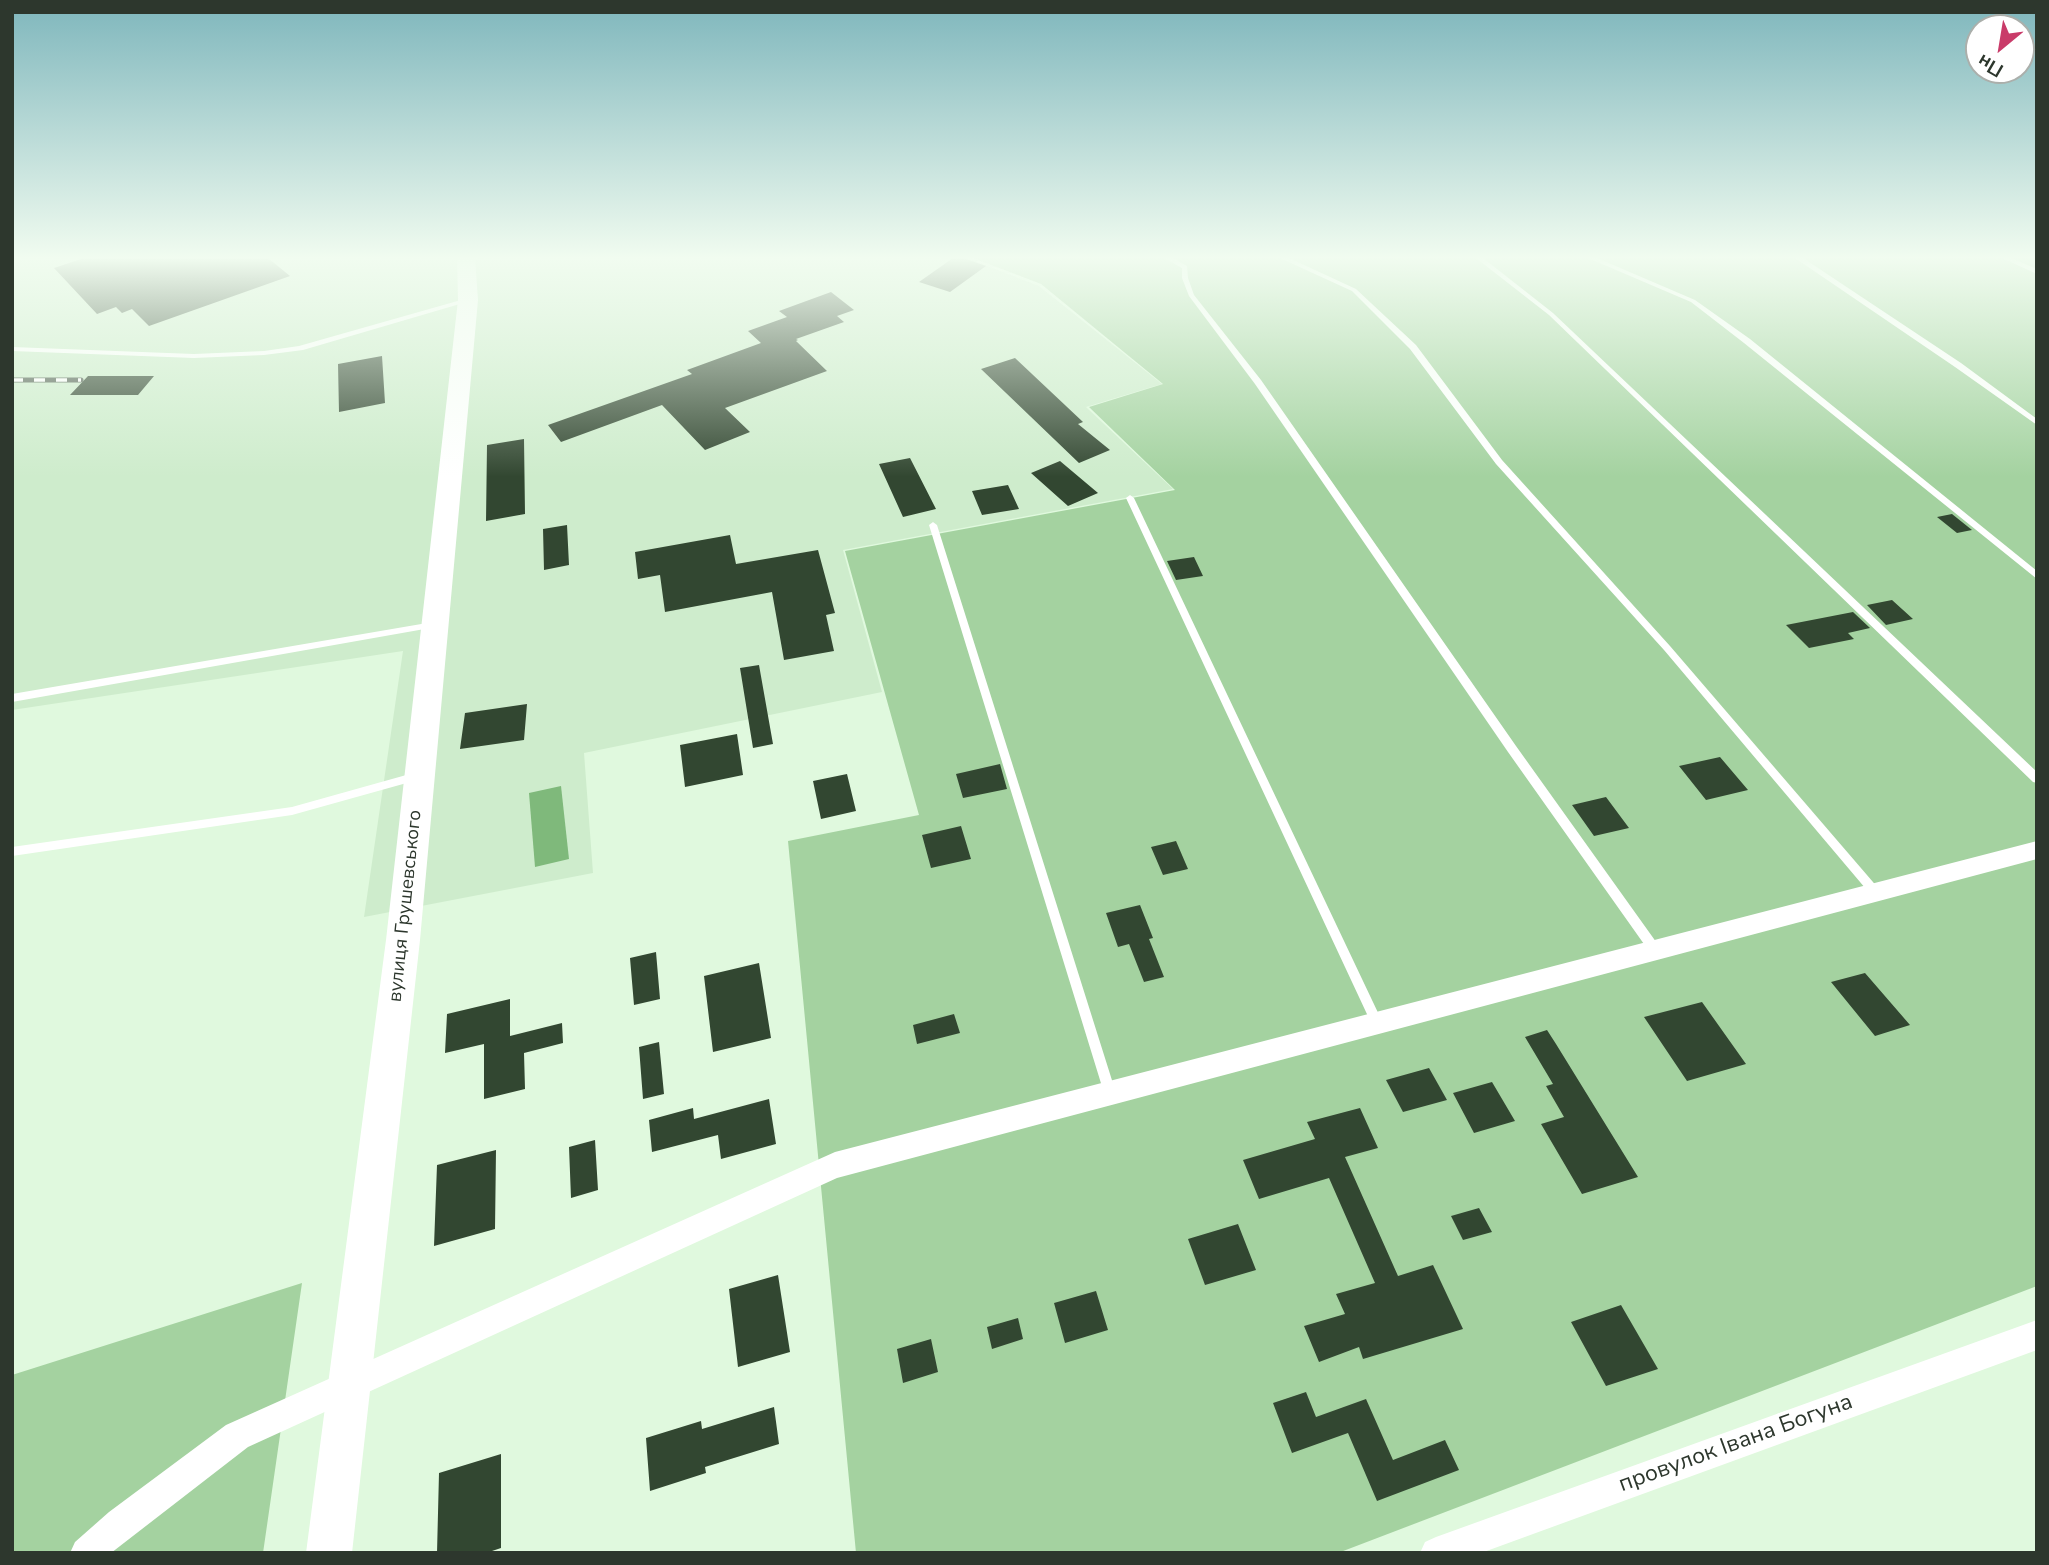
<!DOCTYPE html>
<html>
<head>
<meta charset="utf-8">
<style>
  body { margin:0 }
  #map { position:relative; width:2049px; height:1565px; overflow:hidden; background:#e0f9de; font-family:"Nunito Sans",sans-serif }
  canvas { display:block }
  .frame { position:absolute; inset:0; border:14px solid #2d372d; pointer-events:none }
  .north { position:absolute; left:1965px; top:14px; width:70px; height:70px; box-sizing:border-box; background:#fff; border:2px solid #abafab; border-radius:50%; rotate:210deg; font-size:19px; font-weight:700; line-height:28px; text-align:center; color:#2d372d }
  .north::after { content:''; display:block; margin:auto; width:24px; height:32px; background:#c93b69; clip-path:polygon(50% 0,100% 100%,50% 72%,0 100%) }
</style>
</head>
<body>
<div id="map">
<canvas width="2049" height="1565"></canvas>
<div class="frame"></div>
<div class="north">Пн</div>
</div>
<script>
const c = document.querySelector('canvas').getContext('2d');
c.lineJoin = 'round';
function fillPath(path, color) { c.fillStyle = color; c.fill(path, 'evenodd'); }
const poly = rows => new Path2D(rows.map(r => 'M' + r).join(''));
function trace(path, color, width, dash) { c.strokeStyle = color; c.lineWidth = width; c.lineCap = dash ? 'butt' : 'round'; c.setLineDash(dash || []); c.stroke(path); }
function label(font, color, halo, rows, align = 'center') {
  c.font = font + ' "Nunito Sans",sans-serif'; c.lineWidth = 7; c.setLineDash([]); c.textBaseline = 'middle'; c.strokeStyle = halo; c.fillStyle = color; for (const [text, x, y, turn = 0] of rows) {
    c.save(); c.translate(x, y); c.rotate((+turn || 0) * Math.PI / 180); c.textAlign = isNaN(turn) ? turn : align; if (halo) c.strokeText(text, 0, 0); c.fillText(text, 0, 0); c.restore();
  }
}
fillPath(poly([
  [12,258,967,258,1039,286,1162,384,1086,407,1173,489,843,550,882,692,584,753,593,873,364,917,403,651,12,710]
]), '#ceeccc');
fillPath(poly([
  [973,258,2037,258,2037,1286,1338,1553,856,1553,788,841,919,815,845,551,1175,490,1089,407,1163,384,1041,284],
  [302,1283,263,1553,12,1553,12,1375]
]), '#a4d2a0');
fillPath(poly([
  [561,786,569,859,535,867,529,793]
]), '#7fb97b');
fillPath(poly([
  [84,258,268,258,290,276,149,326,132,309,122,313,116,307,97,314,54,268],
  [953,258,963,258,986,266,950,292,919,282],
  [831,292,854,310,837,316,844,322,796,339,798,340,796,341,827,371,725,408,750,432,705,450,662,405,561,442,548,425,692,374,687,370,761,343,748,331,787,317,779,311],
  [382,356,385,403,339,412,338,364],
  [1015,358,1083,422,1078,424,1110,450,1079,463,981,369],
  [88,376,154,376,138,395,70,395],
  [524,439,525,514,486,521,487,445],
  [910,458,936,509,903,517,879,464],
  [1060,461,1098,493,1068,506,1031,473],
  [1008,485,1019,509,982,515,972,491],
  [1952,514,1972,530,1957,533,1937,517],
  [567,525,569,565,544,570,543,529],
  [730,535,736,564,818,550,835,613,826,615,834,651,784,660,772,592,665,612,660,575,638,579,635,552],
  [1194,557,1203,576,1176,580,1167,561],
  [1892,600,1913,619,1886,625,1867,605],
  [1853,612,1870,628,1848,633,1854,639,1809,648,1786,625],
  [759,665,773,744,753,748,740,668],
  [527,704,524,740,460,749,465,713],
  [737,734,743,775,685,787,680,745],
  [1720,757,1748,790,1706,800,1679,766],
  [1000,764,1007,789,963,798,956,774],
  [847,774,856,811,821,819,813,781],
  [1606,797,1629,828,1594,836,1572,805],
  [961,826,971,859,931,868,922,835],
  [1176,841,1188,869,1163,875,1151,847],
  [1140,905,1153,938,1149,939,1164,977,1144,982,1129,944,1118,947,1106,913],
  [656,952,660,999,634,1005,630,958],
  [759,963,771,1038,713,1052,704,976],
  [1865,973,1910,1025,1875,1036,1831,982],
  [510,999,510,1036,562,1023,563,1043,524,1053,525,1089,484,1099,484,1044,445,1053,447,1014],
  [1702,1002,1746,1064,1687,1081,1644,1017],
  [954,1014,960,1033,917,1044,913,1025],
  [1547,1030,1556,1044,1638,1177,1582,1194,1541,1124,1564,1117,1546,1086,1553,1084,1525,1037],
  [659,1042,664,1094,643,1099,639,1047],
  [1429,1068,1447,1100,1403,1112,1386,1080],
  [1492,1082,1515,1121,1474,1133,1453,1093],
  [769,1099,776,1144,721,1159,718,1135,652,1152,649,1120,693,1108,694,1119],
  [1360,1108,1378,1148,1345,1157,1398,1276,1433,1265,1463,1329,1363,1359,1359,1347,1319,1362,1304,1326,1345,1314,1336,1294,1375,1283,1329,1178,1259,1199,1243,1160,1315,1139,1307,1122],
  [595,1140,598,1190,571,1198,569,1147],
  [496,1150,495,1229,434,1246,437,1165],
  [1479,1208,1492,1232,1463,1240,1451,1216],
  [1238,1224,1256,1270,1205,1285,1188,1239],
  [778,1275,790,1352,738,1367,729,1289],
  [1096,1291,1108,1330,1065,1343,1054,1303],
  [1621,1305,1658,1369,1606,1386,1571,1322],
  [1018,1318,1023,1339,992,1349,987,1327],
  [931,1339,938,1372,903,1383,897,1349],
  [1306,1392,1316,1417,1366,1399,1393,1460,1445,1440,1459,1470,1377,1501,1348,1433,1292,1453,1273,1403],
  [774,1407,779,1444,705,1467,706,1473,650,1491,646,1438,701,1421,702,1429],
  [501,1454,501,1548,486,1553,437,1553,439,1473]
]), '#324731');
fillPath(poly([
  [1164,258,1173,258,1187,266,1188,278,1194,295,1261,380,1516,746,1659,946,1661,950,1659,954,1655,955,1651,954,1508,752,1255,384,1189,296,1182,278,1182,268,1164,258],
  [1280,258,1289,258,1356,289,1416,345,1502,460,1670,646,1879,889,1881,892,1879,895,1875,897,1871,895,1664,650,1496,464,1410,349,1352,291,1280,258],
  [1476,258,1483,258,1553,313,2037,772,2037,783,2033,782,1549,315,1476,258],
  [1588,258,1597,258,1695,300,1750,339,2037,571,2037,579,1744,343,1691,302,1588,258],
  [1795,258,1803,258,1961,363,2037,419,2037,425,1955,367,1795,258],
  [2002,258,2011,258,2037,269,2037,274,2002,258],
  [468,298,470,299,470,301,303,350,264,355,194,358,12,351,12,347,194,354,264,351,299,346,468,298],
  [1130,495,1134,498,1381,1019,1383,1023,1381,1027,1377,1029,1373,1027,1126,498,1130,495],
  [933,522,937,525,1116,1093,1115,1097,1110,1099,1105,1097,1104,1093,929,525,933,522],
  [433,622,436,623,438,625,436,627,12,702,12,694,433,622],
  [417,772,421,773,422,776,421,779,292,815,12,856,12,847,292,807,417,772]
]), '#fff');
fillPath(poly([
  [2037,841,2037,859,837,1178,248,1447,111,1553,70,1553,75,1542,109,1512,226,1425,835,1152,2037,841],
  [2037,1320,2037,1350,1481,1553,1420,1553,1425,1542,1436,1537,2037,1320]
]), '#fff');
fillPath(poly([
  [457,258,475,258,478,300,420,940,352,1553,306,1553,386,940,458,300,457,258]
]), '#fff');
const rail = poly([
  [12,380,81,380]
]);
trace(rail, '#536153', 5);
trace(rail, '#fff', 3.5, [11]);
const sky = c.createLinearGradient(0, 0, 0, 477);
sky.addColorStop(0, '#7eb6bc');
sky.addColorStop(0.54, '#f1fcf0');
sky.addColorStop(1, '#f1fcf000');
c.fillStyle = sky;
c.fillRect(0, 0, 2049, 477);
label('19px', '#2d372d', '#fff', [
  ["вулиця Грушевського",406,906,-84]
]);
label('23px', '#2d372d', '#fff', [
  ["провулок Івана Богуна",1736,1444,-20]
]);
</script>
</body>
</html>
